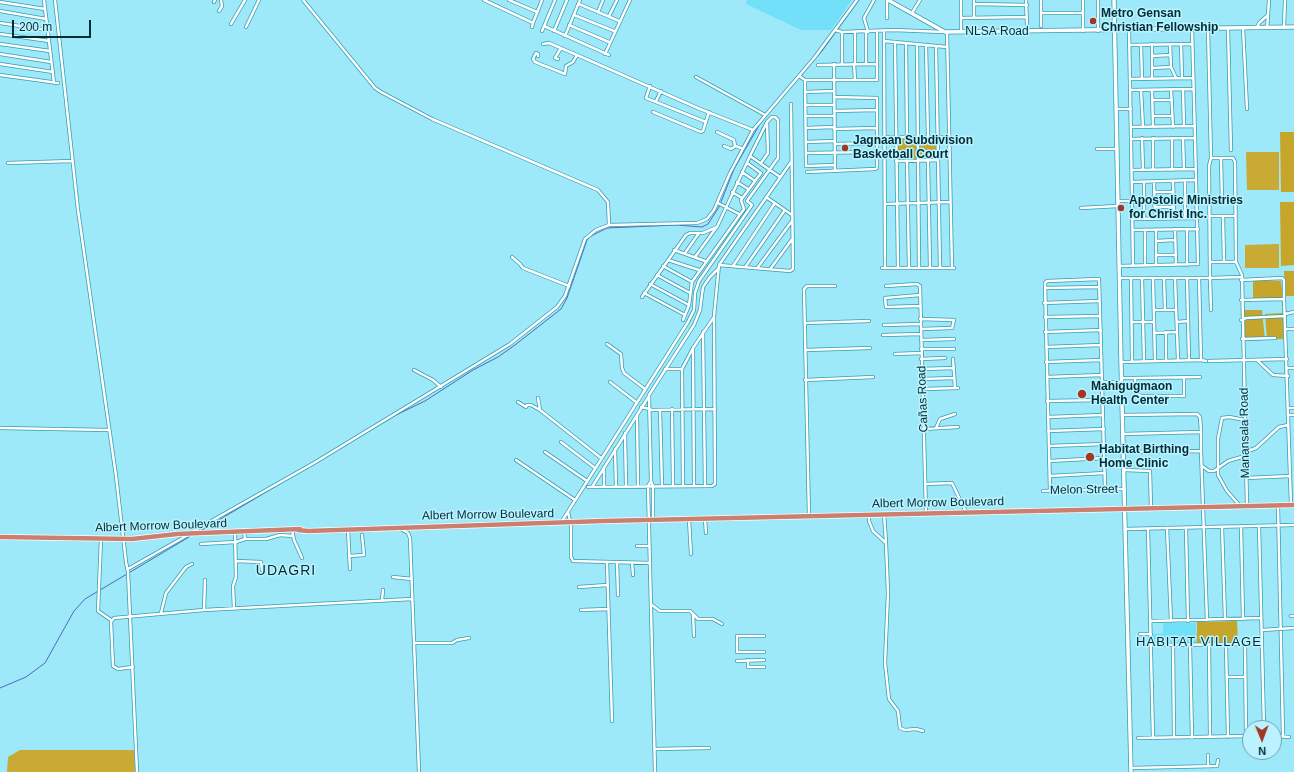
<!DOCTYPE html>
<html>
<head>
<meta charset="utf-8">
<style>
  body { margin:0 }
  #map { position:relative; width:1294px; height:772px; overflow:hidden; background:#9de8f9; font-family:Arial,sans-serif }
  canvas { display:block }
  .north { position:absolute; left:1242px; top:720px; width:40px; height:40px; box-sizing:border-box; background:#bbf2ff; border:1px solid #70a3ae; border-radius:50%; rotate:179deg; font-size:11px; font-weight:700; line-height:16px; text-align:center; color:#002c34 }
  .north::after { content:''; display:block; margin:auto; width:14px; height:18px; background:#a13821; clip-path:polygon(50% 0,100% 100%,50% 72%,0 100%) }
  .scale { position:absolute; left:12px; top:20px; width:79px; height:18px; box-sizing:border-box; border:2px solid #002c34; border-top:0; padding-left:5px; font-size:12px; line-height:14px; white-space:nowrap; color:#002c34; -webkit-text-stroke:3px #bbf2ff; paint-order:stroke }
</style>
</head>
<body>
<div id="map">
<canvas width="1294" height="772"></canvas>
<div class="north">N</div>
<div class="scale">200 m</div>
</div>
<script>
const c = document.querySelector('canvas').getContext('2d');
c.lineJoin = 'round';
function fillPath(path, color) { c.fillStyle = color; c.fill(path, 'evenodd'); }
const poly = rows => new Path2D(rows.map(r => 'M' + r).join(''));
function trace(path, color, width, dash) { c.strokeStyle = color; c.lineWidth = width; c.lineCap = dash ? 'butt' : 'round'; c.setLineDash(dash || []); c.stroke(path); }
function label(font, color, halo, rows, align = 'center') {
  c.font = font + ' Arial,sans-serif'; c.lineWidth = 3; c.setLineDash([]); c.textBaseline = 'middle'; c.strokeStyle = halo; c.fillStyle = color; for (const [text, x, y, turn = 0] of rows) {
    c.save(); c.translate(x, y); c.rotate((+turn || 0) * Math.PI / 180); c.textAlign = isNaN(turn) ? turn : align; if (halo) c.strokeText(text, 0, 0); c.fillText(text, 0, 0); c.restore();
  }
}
fillPath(poly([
  [747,0,852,0,831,30,801,30,746,4],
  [1163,623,1196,623,1197,643,1153,644,1153,634,1163,633]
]), '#72e0f8');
fillPath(poly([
  [1280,132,1294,132,1294,192,1281,192],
  [936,138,936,159,898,160,898,139],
  [1280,202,1294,202,1294,265,1281,266],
  [1284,271,1294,271,1294,296,1285,296],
  [1253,280,1281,281,1283,298,1253,298],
  [1243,310,1262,310,1265,340,1243,341],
  [1283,313,1283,339,1267,340,1265,314],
  [1237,621,1238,642,1197,644,1197,622]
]), '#c5a62b');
fillPath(poly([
  [1246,152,1279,152,1279,190,1247,190],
  [1279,244,1279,268,1245,268,1245,245],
  [20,750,134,750,135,772,7,772,8,757]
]), '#c9aa35');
trace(poly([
  [798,79,822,51,859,0],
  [202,530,396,415,425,401,473,370,498,357,515,345,561,309,567,298,587,240,591,236,607,228,677,225,702,227,708,224,719,207,734,169,761,122],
  [0,688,26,677,45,663,74,611,85,599,189,537]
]), '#506abc', 1);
const street = poly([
  [44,0,54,83],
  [55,0,78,210,116,476,126,562,128,572,137,772],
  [303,0,375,88,381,92,432,119,598,190,608,202,609,225],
  [484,0,533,23,542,0],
  [509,0,537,12],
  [961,0,961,32],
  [974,0,974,17],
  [1026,0,1027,25],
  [1041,0,1041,26],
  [1083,0,1083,31],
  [1098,0,1098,31],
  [0,2,45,9],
  [214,2,215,0],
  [579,4,619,21],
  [974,4,1027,5],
  [0,11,46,19],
  [219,11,222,6,221,0],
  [598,12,603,0],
  [912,13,920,0],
  [1041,13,1083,13],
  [574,15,614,31],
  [609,16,617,0],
  [887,18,887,0],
  [961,18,1027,17],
  [0,23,47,30],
  [231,24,245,0],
  [569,25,609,42],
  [544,26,609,55],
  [246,27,259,0],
  [532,27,533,23],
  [1284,27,1285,0],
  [1243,28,1247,109],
  [1257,28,1259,23,1268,15,1269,0],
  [1267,28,1268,16],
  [1228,29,1231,150],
  [835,30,842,32,894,30,943,32],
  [542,31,555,0],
  [554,31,567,0],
  [1129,31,1131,139,1195,138,1192,29],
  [842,32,842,64],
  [855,32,855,64],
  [866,32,866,64],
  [868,32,864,18,874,0],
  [884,32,885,268],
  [947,32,952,268],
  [0,34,49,41],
  [565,36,580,0],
  [884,41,947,47],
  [895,42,898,268],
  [906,43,907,137],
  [0,44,50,51],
  [543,44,549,43,577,55,700,109,753,130],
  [917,44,919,268],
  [1152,44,1152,78],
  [1170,44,1171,67,1176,78],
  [1181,44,1182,78],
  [926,45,928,137],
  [1129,45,1192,44],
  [1141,45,1142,79],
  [936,46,940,268],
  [536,53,533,59,535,62,565,74,566,66,573,62,577,55],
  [536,53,538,54,538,56],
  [0,54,51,62],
  [605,54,630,0],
  [1152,56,1170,55],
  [558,59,555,58,561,48],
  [0,64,53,72],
  [834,64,835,170],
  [854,64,855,80],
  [818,65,877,64],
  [1152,68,1171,67],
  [0,75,58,83],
  [799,76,805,80,877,80,877,32],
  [696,77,765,115],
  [1130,79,1193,78],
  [805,80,806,166,835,165],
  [650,86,646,98,706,122],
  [1171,89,1173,127],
  [1183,89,1184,126],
  [1130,90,1193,89],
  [1141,90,1143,127],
  [1152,90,1153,127],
  [805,92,834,91],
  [1153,100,1172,100],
  [656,101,661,91],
  [805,105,834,105],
  [1116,109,1131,109],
  [834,111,877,110],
  [653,112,701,132,703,131,709,112],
  [805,116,834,116],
  [1153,116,1172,116],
  [1131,127,1195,126],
  [806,128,834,127],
  [834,129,876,128],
  [717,132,734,140,735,146],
  [884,137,949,137],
  [1142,138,1143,170],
  [1153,138,1153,170],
  [1172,138,1172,170],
  [1183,138,1184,169],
  [1131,139,1133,266],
  [806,142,835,141],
  [835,144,876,143],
  [724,146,731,149,736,146,743,149],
  [1097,149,1117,149],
  [806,153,876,152],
  [750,156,767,122],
  [1211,158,1233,158,1235,162,1236,262,1242,275,1247,506],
  [1221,159,1222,202],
  [896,161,938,160],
  [907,161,909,268],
  [928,161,930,268],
  [8,163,72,161],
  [1132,170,1195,169],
  [742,172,755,181],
  [807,172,875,169,877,168,877,98,834,97],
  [1173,181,1174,218],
  [1185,181,1185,218],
  [737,182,748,189],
  [1132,182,1196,180],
  [1144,182,1144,219],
  [1154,182,1155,219],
  [732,192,742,198],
  [1154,192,1173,192],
  [766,197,792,215],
  [1118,201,1132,201],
  [718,203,739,214],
  [1210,203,1235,202],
  [885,204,950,202],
  [1155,207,1174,207],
  [1081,208,1118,206],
  [1210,216,1235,216],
  [1223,216,1224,262],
  [1133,219,1198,218],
  [1175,229,1176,265],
  [1187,229,1187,265],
  [1133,230,1198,229],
  [1145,230,1145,265],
  [1156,230,1156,265],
  [1156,241,1175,240],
  [674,250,705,261],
  [685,253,699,233],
  [1156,255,1176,255],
  [512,257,520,264,523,268,569,286],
  [695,257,716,228],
  [668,260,699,270],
  [1211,262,1236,262],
  [719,265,790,271,793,269,791,104],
  [663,266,692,282],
  [733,266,775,203],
  [746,266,785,210],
  [1119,266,1198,264,1195,138],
  [758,267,792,221],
  [771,268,793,238],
  [882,268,954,268],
  [657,275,690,293],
  [1119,278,1210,278,1209,166,1211,158,1208,29],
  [1131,278,1132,361],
  [1142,278,1144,361],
  [1164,278,1165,310],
  [1175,278,1178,360],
  [1187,278,1189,360],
  [1153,279,1155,360],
  [1241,280,1282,278,1284,280,1284,299],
  [650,284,689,305],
  [886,286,917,284,920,286,926,513],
  [1045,288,1099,287],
  [644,293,685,315],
  [920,295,885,298,886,307,920,306],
  [642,297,686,235,690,233,703,233,717,227,750,156,780,177],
  [1241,300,1284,299,1291,505],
  [1044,303,1099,301],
  [1154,310,1176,310],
  [1211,310,1210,278,1241,277],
  [1285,314,1294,312],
  [1045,317,1100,316],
  [920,319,954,320,952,328,921,329],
  [683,320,689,305,692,282,744,209,741,200,761,173,747,163],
  [1241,320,1246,318,1285,316],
  [1132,322,1154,322],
  [1177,322,1188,321],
  [805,323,869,321],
  [884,325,921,324],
  [1286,329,1294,329],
  [703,332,705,486],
  [1045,332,1101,330],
  [1166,332,1166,360],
  [1154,333,1177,332],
  [883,335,921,334],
  [1242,339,1275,338],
  [921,340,954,339],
  [607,344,621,354,622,368,624,373,645,389],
  [1046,347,1101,345],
  [921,349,954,349],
  [693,350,694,485],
  [805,350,870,348],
  [895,354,921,353],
  [921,359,945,358],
  [953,359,955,388],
  [1201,360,1206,361],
  [1257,360,1273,375,1288,376],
  [1209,361,1287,359],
  [1046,362,1101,360],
  [1121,362,1201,360,1199,278],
  [1288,368,1294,368],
  [665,369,682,369],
  [922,369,954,368],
  [414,370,433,380,441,387],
  [1047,377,1102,375],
  [1121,378,1135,378,1136,394,1141,396,1184,396,1184,378],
  [1135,378,1200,377],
  [922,379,954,378],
  [805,380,873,377],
  [610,382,636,402],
  [1102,382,1122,382],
  [1102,385,1122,385],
  [923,389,958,388],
  [538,398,540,410],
  [1047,401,1102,400],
  [518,402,526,407,527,405,531,405,540,410,601,458],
  [641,407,650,409],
  [1288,408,1294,408],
  [672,409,673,485],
  [650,410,715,409],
  [660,410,662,486],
  [1123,415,1197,414,1200,417,1201,432,1201,451,1124,452],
  [1288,415,1294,415],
  [637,417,638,486],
  [1048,417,1103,415],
  [0,428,108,430],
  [936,428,940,419,955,414],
  [923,429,958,427],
  [1048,431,1104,429],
  [625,433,626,486],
  [1124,434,1201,432],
  [561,442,595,468],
  [1049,446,1104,444],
  [615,449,616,486],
  [1201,451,1207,620],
  [545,452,587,481],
  [1245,452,1256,448,1279,427,1288,425],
  [516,460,575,500],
  [1049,461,1104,458],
  [1202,466,1209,471,1214,471,1228,461,1245,456],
  [604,467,604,487],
  [1124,470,1150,471,1151,508],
  [1050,476,1105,473],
  [1246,478,1290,476],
  [651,481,653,486,653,520],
  [925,484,952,483,966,512],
  [683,485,682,369,693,348,714,317],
  [588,487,712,486,715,484,714,316,719,265,791,162],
  [592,487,649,396],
  [1043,491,1124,489],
  [1050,491,1045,283,1047,281,1099,279,1105,489],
  [1240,506,1227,491,1218,475,1218,439,1222,418,1229,417,1245,420],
  [1278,506,1283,736],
  [568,512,570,521],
  [884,514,886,542],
  [869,515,869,521,873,531,886,543,888,593,885,663,889,699,898,711,900,728,905,730,916,729,923,731],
  [809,516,804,289,807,286,835,286],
  [705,519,706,533],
  [689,520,691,554],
  [562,521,688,322,694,310,695,293,699,281,752,205,747,201,778,158,778,120,775,117,772,117,767,122,768,153,761,163],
  [571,524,571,557,573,561,650,563],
  [1241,526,1243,619],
  [1259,526,1264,728],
  [1222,527,1225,619],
  [1167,528,1171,621],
  [1186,528,1188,621],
  [401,529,408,533,410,538,419,772],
  [1125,529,1294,525],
  [1148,529,1153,738],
  [292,530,294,540,302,558],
  [348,530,350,569],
  [244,531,245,539,266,539,280,535,293,536],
  [192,532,314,463,510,344,557,307,565,296,585,239,596,230,609,225,697,223,707,219,714,210,730,173,753,130,815,57,857,0],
  [101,539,98,611,111,620],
  [201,544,236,542,245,539],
  [637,546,649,546],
  [349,556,364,555,362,535],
  [236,561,261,562,262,570],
  [607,563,612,721],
  [617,563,618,595],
  [632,563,633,575],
  [128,569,188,535],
  [393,577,412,579],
  [579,587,607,585],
  [382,600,383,590],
  [652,605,660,611,690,611,698,619,713,619,722,624],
  [234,609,233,586,236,577,235,533],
  [204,610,205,580],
  [581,610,608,609],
  [161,613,166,593,186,567,192,564],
  [693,614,694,636],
  [1291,616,1294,616],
  [1151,621,1261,618],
  [1262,630,1294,628],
  [1140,634,1151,634],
  [414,643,452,643,457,640,469,638],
  [1152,645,1262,644],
  [1173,645,1174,737],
  [1190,645,1192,738],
  [1209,645,1210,737],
  [1226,645,1228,737],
  [1245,645,1246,736],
  [764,652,737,652,737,636,764,636],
  [748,660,748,667,764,667],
  [737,661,764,660],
  [133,667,118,669,113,666,111,622,114,618,204,610,412,599],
  [1227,677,1245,677],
  [1274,736,1289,737],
  [1138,738,1250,736],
  [655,749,709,748],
  [1208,755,1208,766],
  [1131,768,1217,766,1218,760],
  [655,772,648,486,651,481,649,395,694,325,700,310,703,287,710,277,719,268]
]);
const secondary = poly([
  [888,0,945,32,1294,27],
  [1114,0,1121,362,1131,772]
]);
const highway = poly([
  [298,530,308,531,603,521,1294,505],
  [0,537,132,539,177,534,300,529]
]);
trace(street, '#359bb0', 4);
trace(secondary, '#359bb0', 5);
trace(highway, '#fff', 6);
trace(street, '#fff', 2.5);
trace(secondary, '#fff', 3.5);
trace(highway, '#cb806f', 4.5);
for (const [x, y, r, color] of [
  [1093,21,4,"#a13821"],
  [845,148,4,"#a13821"],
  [1121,208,4,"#a13821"],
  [1082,394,5,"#a13821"],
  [1090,457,5,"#a13821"]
]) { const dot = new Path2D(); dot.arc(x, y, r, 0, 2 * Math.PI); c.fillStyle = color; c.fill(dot); trace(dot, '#bbf2ff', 1.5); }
label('bold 12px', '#002c34', '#bbf2ff', [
  ["Metro Gensan",1101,14],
  ["Christian Fellowship",1101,28],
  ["Jagnaan Subdivision",853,141],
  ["Basketball Court",853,155],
  ["Apostolic Ministries",1129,201],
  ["for Christ Inc.",1129,215],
  ["Mahigugmaon",1091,387],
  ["Health Center",1091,401],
  ["Habitat Birthing",1099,450],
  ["Home Clinic",1099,464]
], 'left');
label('12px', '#002c34', '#bbf2ff', [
  ["NLSA Road",997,32],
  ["Cañas Road",923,399,-92],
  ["Manansala Road",1245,433,-91],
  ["Melon Street",1084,490,-1],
  ["Albert Morrow Boulevard",938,503,-1],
  ["Albert Morrow Boulevard",488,515,-1],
  ["Albert Morrow Boulevard",161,526,-2]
]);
c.letterSpacing = '1px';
label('13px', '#002c34', '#bbf2ff', [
  ["HABITAT VILLAGE",1199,642]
]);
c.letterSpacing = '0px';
c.letterSpacing = '1px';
label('14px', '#002c34', '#bbf2ff', [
  ["UDAGRI",286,571]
]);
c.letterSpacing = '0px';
</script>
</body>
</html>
